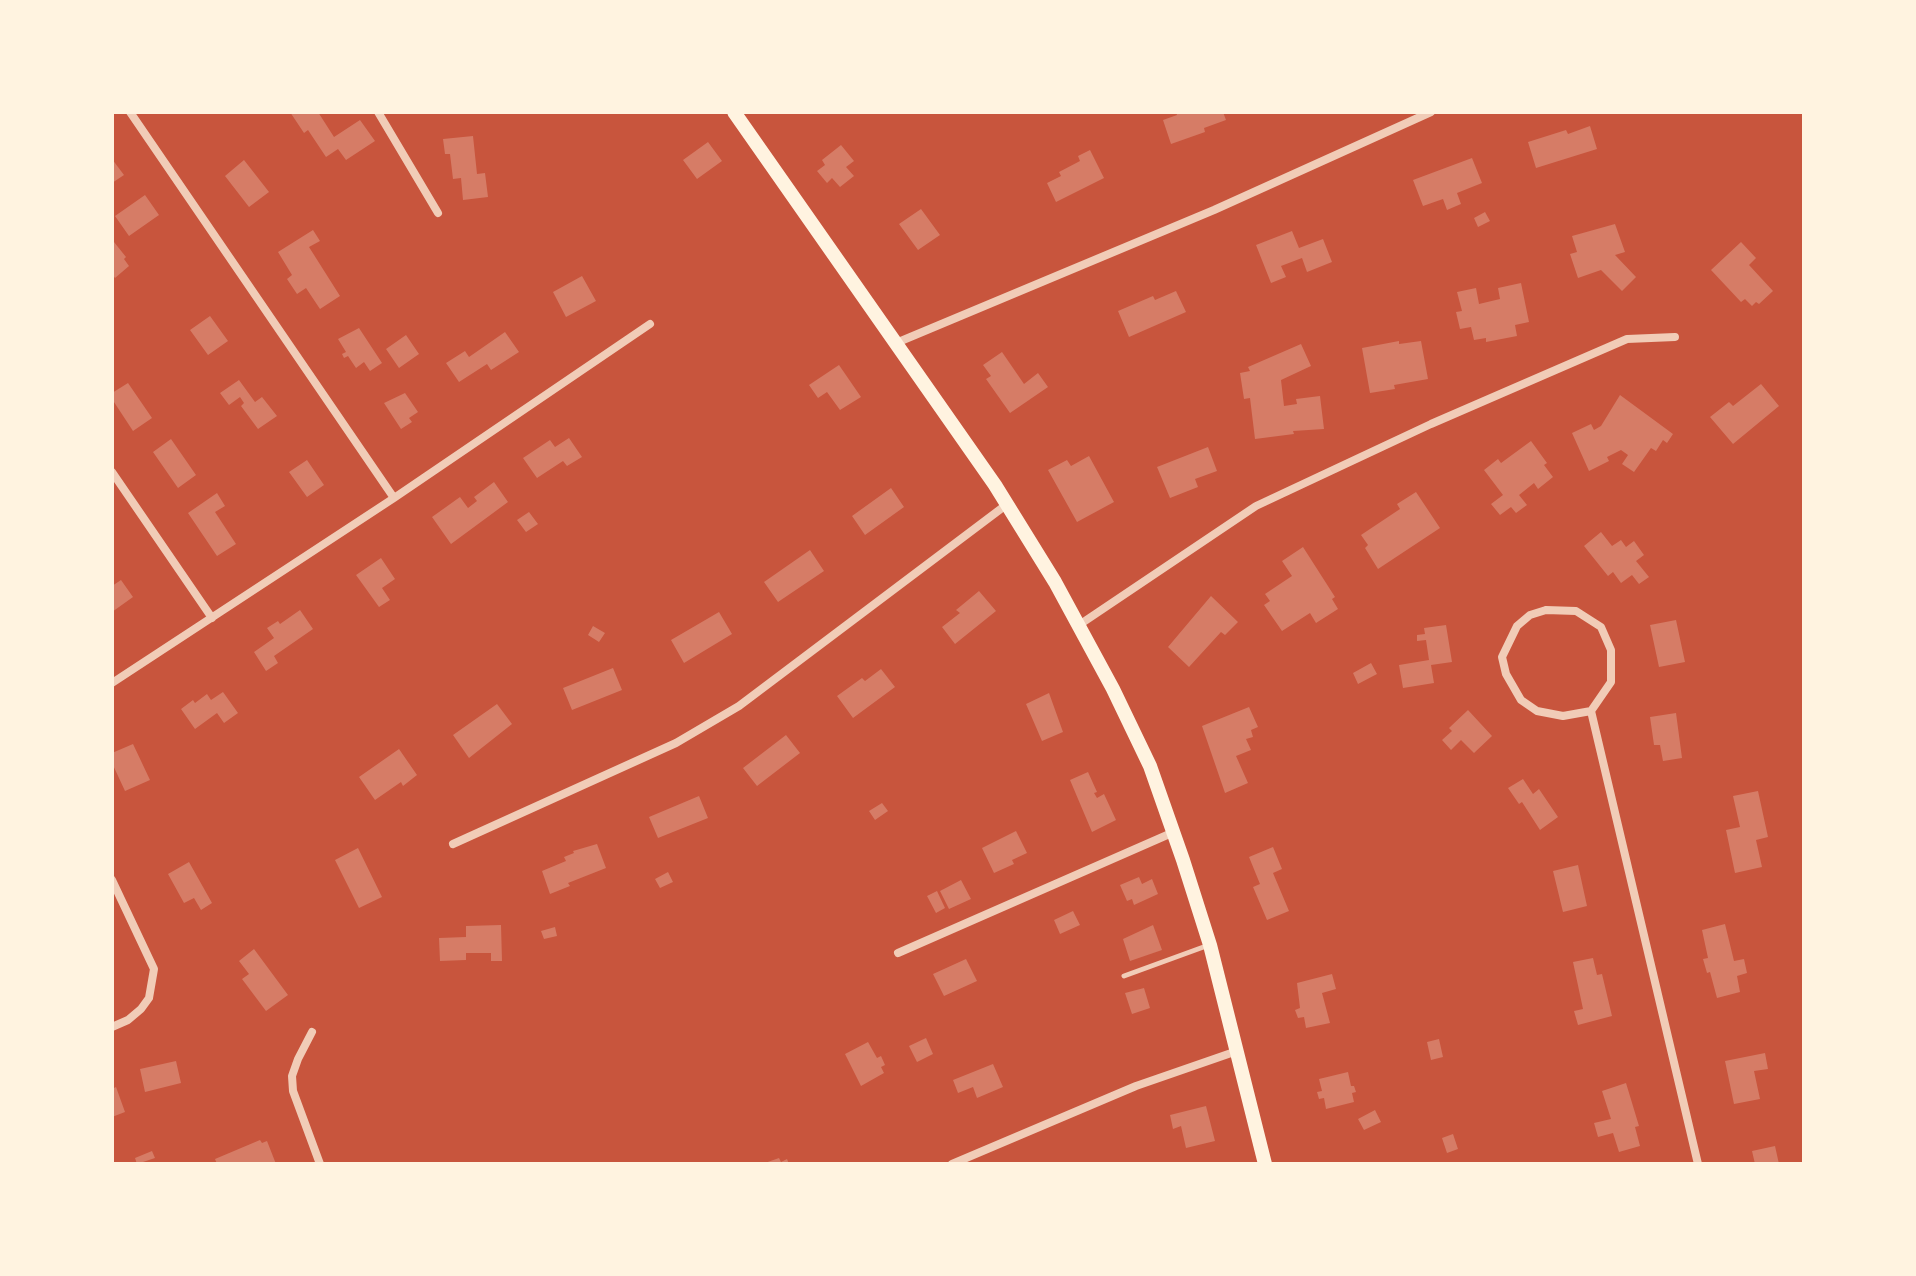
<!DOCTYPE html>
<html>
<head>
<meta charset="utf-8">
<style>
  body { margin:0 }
  #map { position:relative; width:1916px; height:1276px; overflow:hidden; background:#c8553d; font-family:Cabin,sans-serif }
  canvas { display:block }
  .frame { position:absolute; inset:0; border:114px solid #fff3e0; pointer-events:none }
</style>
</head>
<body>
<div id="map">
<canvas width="1916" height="1276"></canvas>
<div class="frame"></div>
</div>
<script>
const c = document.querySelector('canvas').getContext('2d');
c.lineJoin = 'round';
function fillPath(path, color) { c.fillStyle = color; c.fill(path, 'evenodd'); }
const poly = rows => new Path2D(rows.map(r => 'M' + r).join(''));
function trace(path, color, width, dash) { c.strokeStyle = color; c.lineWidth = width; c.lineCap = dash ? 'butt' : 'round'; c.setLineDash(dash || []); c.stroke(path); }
fillPath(poly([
  [290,112,318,112,334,137,360,120,375,141,346,160,338,149,326,157,308,130,304,133],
  [1176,112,1223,112,1226,120,1204,128,1205,132,1171,144,1163,120,1177,115],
  [1590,126,1597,149,1536,168,1528,142,1566,130,1568,134],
  [473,136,477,174,485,173,488,197,463,200,461,178,453,179,450,154,445,154,443,139],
  [708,142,722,161,697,179,683,160],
  [841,145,854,161,846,167,854,176,840,187,832,178,827,183,817,171,825,165,822,160],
  [1090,150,1104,178,1056,202,1047,183,1061,176,1059,172,1080,161,1078,156],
  [1472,158,1482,183,1457,193,1461,204,1447,210,1443,199,1423,206,1413,180],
  [112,159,124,175,112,183],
  [244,160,269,192,249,207,225,176],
  [145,195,159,215,129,236,115,216],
  [921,209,940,235,918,250,899,224],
  [1485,212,1490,221,1478,227,1474,218],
  [1615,224,1625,252,1615,255,1636,277,1622,291,1601,270,1578,278,1570,254,1577,252,1572,236],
  [313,230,320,241,309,247,340,296,320,309,306,288,297,294,287,279,292,275,278,252],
  [1292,231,1299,248,1323,239,1332,262,1307,272,1302,258,1281,266,1286,277,1271,283,1256,245],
  [114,242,126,257,124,259,129,266,115,278,112,274],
  [1741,242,1756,258,1749,265,1773,291,1759,304,1756,302,1752,306,1745,299,1741,302,1711,270],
  [582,276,596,301,566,317,553,292],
  [1521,283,1529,322,1515,325,1517,336,1486,342,1486,338,1474,340,1471,327,1460,329,1456,312,1462,311,1457,292,1476,288,1479,304,1500,299,1498,288],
  [1176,291,1186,312,1129,337,1118,311,1153,296,1155,300],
  [210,316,228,341,208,355,190,330],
  [359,328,382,363,370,371,364,362,356,368,348,356,344,358,342,354,346,352,338,339],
  [505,332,519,352,491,370,487,364,459,382,446,363,465,351,469,357],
  [406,335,419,354,399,368,386,349],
  [1399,341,1399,344,1421,341,1428,379,1394,385,1395,389,1370,393,1362,348],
  [1301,344,1311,366,1281,380,1284,406,1297,404,1296,399,1320,396,1324,429,1293,431,1294,434,1255,439,1250,398,1244,399,1240,373,1250,371,1248,367],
  [1002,352,1024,384,1038,373,1048,387,1010,413,986,379,991,376,983,365],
  [839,365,861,397,840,410,827,392,818,398,809,385],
  [239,380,255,402,262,397,277,416,258,429,241,406,244,403,240,397,229,405,220,393],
  [128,383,152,418,133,431,112,399,112,393],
  [1761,384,1779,406,1733,444,1710,417,1729,402,1733,406],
  [405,393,418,412,409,418,412,422,401,429,384,403],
  [1620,395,1673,434,1667,443,1663,440,1656,451,1651,448,1634,472,1622,464,1628,455,1621,450,1607,457,1609,461,1589,471,1572,433,1591,424,1594,430,1601,426],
  [569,438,582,457,567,466,563,461,537,478,523,458,550,440,555,447],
  [171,439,196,475,178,488,153,452],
  [1531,441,1547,463,1544,465,1553,477,1538,489,1534,483,1519,495,1527,505,1516,513,1511,507,1500,515,1491,504,1503,495,1484,470,1498,459,1501,463],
  [1208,447,1217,471,1195,479,1198,487,1170,498,1157,467],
  [1089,456,1114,502,1077,522,1048,470,1067,460,1071,466],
  [307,460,324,485,307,497,289,472],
  [494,482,508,502,451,544,432,517,460,497,468,508,477,501,474,497],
  [891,488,904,507,865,535,852,516],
  [1416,492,1440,528,1378,569,1365,548,1368,545,1361,535,1400,509,1397,504],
  [217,493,225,506,215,512,236,544,217,556,188,513],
  [529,512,538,524,526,532,517,520],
  [1601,532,1612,546,1621,540,1626,547,1634,541,1644,555,1636,561,1649,577,1639,584,1632,575,1621,583,1613,572,1608,576,1584,546],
  [1303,547,1335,597,1332,599,1338,609,1316,623,1310,613,1282,631,1264,605,1270,601,1265,594,1292,576,1282,561],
  [810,550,824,571,778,602,764,582],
  [381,558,395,579,382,588,390,600,379,607,356,575],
  [121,580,133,597,112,612,112,586],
  [979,591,996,611,955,644,942,627,960,613,956,610],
  [1211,596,1238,622,1225,635,1221,632,1189,667,1168,647],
  [300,610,313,629,274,656,278,663,266,671,254,652,274,638,267,628,278,621,280,624],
  [719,612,732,634,684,663,671,640],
  [1676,620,1685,662,1659,667,1650,625],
  [1446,625,1452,662,1431,665,1434,683,1403,688,1399,665,1429,660,1426,640,1417,641,1417,635,1425,634,1424,628],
  [593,626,605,633,599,642,588,635],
  [1371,663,1377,674,1358,684,1353,673],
  [613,668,622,690,572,710,563,688],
  [881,669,895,687,853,718,837,696,862,678,865,681],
  [223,692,238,713,224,723,217,713,195,729,181,709,193,700,195,703,207,694,211,700],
  [1049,693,1063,732,1042,741,1026,704],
  [497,704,512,724,469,758,453,735],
  [1249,707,1258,727,1251,730,1253,737,1246,739,1251,750,1236,756,1248,783,1225,793,1202,726],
  [1468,710,1492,736,1474,753,1461,740,1451,750,1442,740,1452,731,1449,728],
  [1676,713,1682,758,1663,761,1660,745,1654,745,1650,717],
  [786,735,800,753,757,786,743,768],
  [133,744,150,780,125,791,112,763,112,753],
  [399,749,417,775,403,786,401,782,375,800,359,777],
  [1088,772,1097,792,1094,793,1097,798,1104,794,1116,820,1092,832,1070,780],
  [1523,779,1533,794,1539,789,1558,817,1540,830,1522,802,1519,804,1508,788],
  [1758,791,1768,837,1756,840,1762,867,1735,873,1726,830,1740,827,1733,796],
  [699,796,708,818,658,838,649,817],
  [882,803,888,811,875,820,869,811],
  [1016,831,1027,853,1012,860,1014,864,994,873,982,848],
  [597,844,606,868,568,883,570,886,550,894,542,871,566,861,564,857,574,853,573,851],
  [1273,847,1282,869,1273,873,1289,911,1267,920,1253,887,1260,884,1249,857],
  [358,848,382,897,359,908,335,860],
  [189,862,212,903,201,910,194,898,184,903,168,874],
  [1578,865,1587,906,1563,912,1553,871],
  [668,872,673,882,660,888,655,879],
  [1139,877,1142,884,1152,879,1158,894,1134,905,1132,899,1127,901,1120,885],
  [961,880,971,899,949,909,940,891],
  [937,891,945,908,936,913,927,896],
  [1073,911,1080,925,1060,934,1054,920],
  [1725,924,1734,961,1744,959,1747,973,1737,976,1740,992,1717,998,1710,972,1707,973,1703,959,1708,958,1702,930],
  [501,925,502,961,491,961,491,953,466,953,466,960,440,961,439,938,466,937,466,926],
  [1153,925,1162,950,1130,961,1123,939],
  [555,927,557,936,544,939,541,931],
  [254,949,288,995,266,1011,242,979,249,974,239,961],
  [1593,958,1597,975,1602,974,1612,1016,1578,1025,1574,1011,1583,1009,1573,962],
  [966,959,977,981,944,996,933,974],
  [1332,974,1336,989,1322,993,1330,1023,1306,1028,1304,1017,1298,1018,1295,1010,1300,1008,1297,983],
  [1144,988,1150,1008,1132,1014,1125,993],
  [926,1038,933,1054,917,1062,909,1046],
  [1439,1039,1443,1057,1431,1060,1427,1042],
  [868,1042,877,1058,881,1056,885,1065,881,1067,884,1073,861,1086,845,1054],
  [1765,1053,1768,1069,1754,1071,1760,1099,1734,1104,1725,1061],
  [176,1061,181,1083,145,1092,140,1069],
  [993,1064,1003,1087,977,1098,973,1087,958,1093,953,1080],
  [1348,1072,1351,1086,1354,1086,1356,1092,1352,1093,1354,1102,1326,1109,1324,1098,1319,1099,1317,1092,1322,1091,1319,1079],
  [1626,1083,1639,1126,1635,1127,1640,1146,1619,1152,1613,1133,1598,1137,1594,1123,1611,1119,1602,1091],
  [116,1087,125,1112,112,1117,112,1089],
  [1206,1106,1215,1141,1186,1148,1181,1126,1173,1129,1170,1115],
  [1375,1110,1381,1122,1364,1130,1358,1119],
  [1453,1134,1458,1149,1447,1153,1442,1138],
  [260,1140,262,1143,267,1141,276,1164,217,1164,215,1159],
  [1775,1146,1779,1164,1755,1164,1752,1151],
  [152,1151,155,1158,137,1164,135,1158],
  [779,1158,781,1162,787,1159,789,1164,762,1164]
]), '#d67c66');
trace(poly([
  [1124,976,1209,945]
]), '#f1ccb7', 5);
trace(poly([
  [130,112,394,498],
  [378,112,438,213],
  [896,343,1214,210,1431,112],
  [112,472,212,618],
  [1546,610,1576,611,1601,627,1611,650,1611,682,1591,711,1563,716,1537,711,1521,700,1506,674,1502,657,1517,626,1530,615,1546,610],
  [1079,625,1256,506,1431,424,1627,339,1675,337],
  [112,683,394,498,650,324],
  [1591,711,1698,1164],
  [453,844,676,743,739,706,1006,505],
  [112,880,154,969,149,998,141,1009,128,1020,112,1027],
  [898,953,1174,832],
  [312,1032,298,1059,292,1076,293,1091,320,1164],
  [952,1164,1136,1086,1237,1051]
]), '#f1ccb7', 8);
trace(poly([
  [734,112,995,485,1055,582,1113,689,1150,766,1183,860,1210,945,1265,1164]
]), '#fff3e0', 14);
</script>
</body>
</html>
